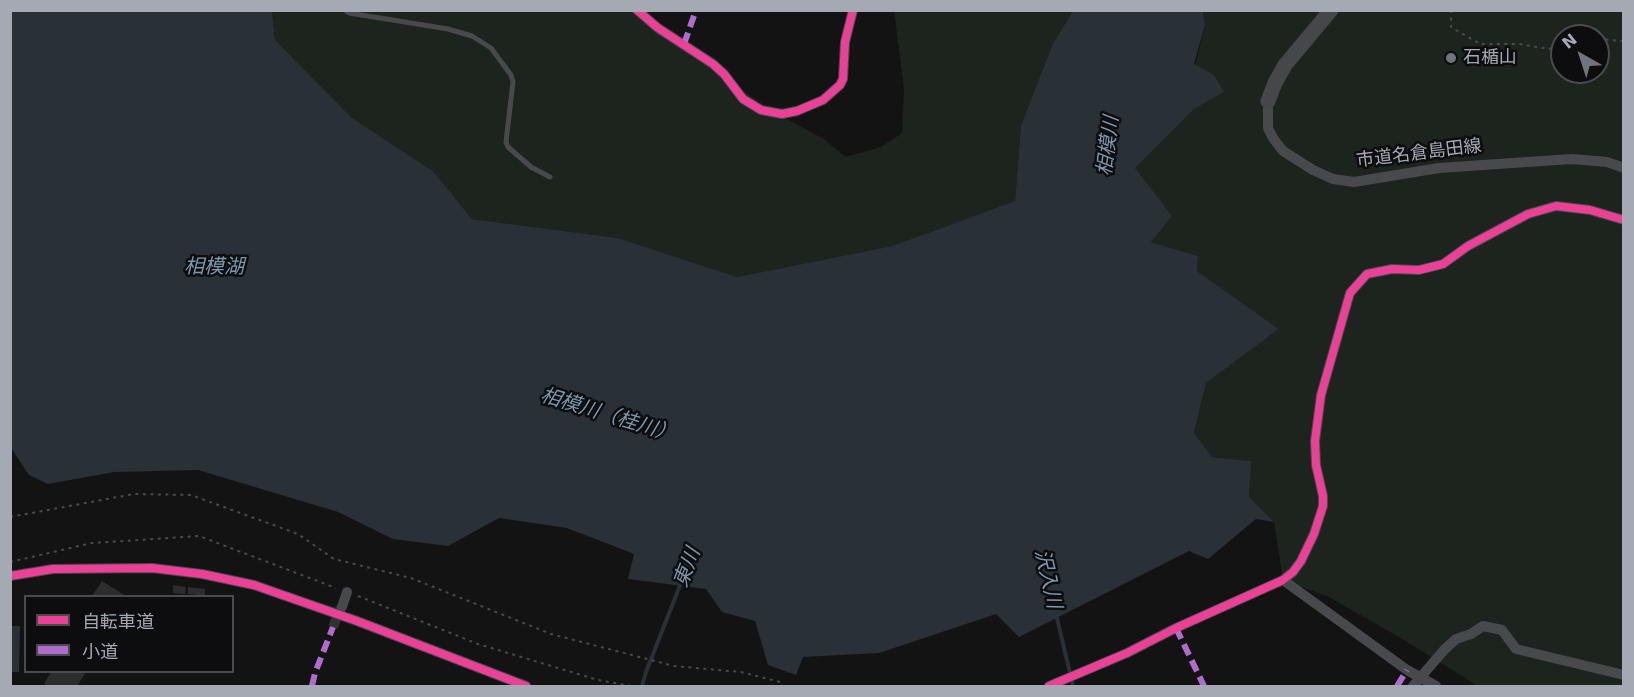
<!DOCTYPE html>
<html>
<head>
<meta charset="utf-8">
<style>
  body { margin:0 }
  #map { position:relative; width:1634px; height:697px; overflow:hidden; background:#131313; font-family:"DejaVu Sans","Noto Sans JP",sans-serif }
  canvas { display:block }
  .frame { position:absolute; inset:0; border:12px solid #a4a9b4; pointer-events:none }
  .legend { position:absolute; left:24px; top:595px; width:210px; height:78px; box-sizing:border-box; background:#0d0d0f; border:2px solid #494b51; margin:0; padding:8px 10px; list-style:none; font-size:18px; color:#a4a9b4 }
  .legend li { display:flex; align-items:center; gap:12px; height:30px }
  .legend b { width:30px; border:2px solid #494b51 }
  .north { position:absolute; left:1550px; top:24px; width:60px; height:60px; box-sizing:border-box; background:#0d0d0f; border:2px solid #494b51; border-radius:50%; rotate:321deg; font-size:16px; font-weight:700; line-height:24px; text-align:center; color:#a4a9b4 }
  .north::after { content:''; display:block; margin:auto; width:21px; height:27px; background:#71747c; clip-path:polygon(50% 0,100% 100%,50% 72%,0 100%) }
</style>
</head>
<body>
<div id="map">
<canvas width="1634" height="697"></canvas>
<div class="frame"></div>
<ul class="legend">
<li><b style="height:8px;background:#ea4096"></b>自転車道</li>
<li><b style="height:8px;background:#b06ccc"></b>小道</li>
</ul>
<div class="north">N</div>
</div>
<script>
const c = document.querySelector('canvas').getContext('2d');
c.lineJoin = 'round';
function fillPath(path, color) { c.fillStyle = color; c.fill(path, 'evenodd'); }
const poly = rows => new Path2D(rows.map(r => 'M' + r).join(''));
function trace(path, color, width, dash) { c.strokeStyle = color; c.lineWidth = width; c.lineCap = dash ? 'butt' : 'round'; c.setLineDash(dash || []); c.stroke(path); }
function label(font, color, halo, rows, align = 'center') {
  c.font = font + ' "DejaVu Sans","Noto Sans JP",sans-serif'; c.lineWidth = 5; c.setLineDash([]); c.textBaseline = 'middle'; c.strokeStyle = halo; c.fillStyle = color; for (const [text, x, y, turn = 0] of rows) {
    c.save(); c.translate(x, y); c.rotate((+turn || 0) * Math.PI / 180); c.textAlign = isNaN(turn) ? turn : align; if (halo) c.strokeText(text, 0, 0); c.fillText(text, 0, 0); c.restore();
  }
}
fillPath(poly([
  [272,11,633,11,773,112,824,139,846,157,881,147,902,133,904,88,894,11,1073,11,1053,43,1021,125,1015,201,892,246,737,277,618,238,472,219,433,171,352,118,275,40],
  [1203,11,1623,11,1623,686,1478,686,1404,640,1329,597,1283,580,1274,522,1249,497,1250,461,1212,457,1194,434,1206,383,1279,329,1197,271,1198,256,1151,242,1135,167,1194,109,1224,92,1193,74,1205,26],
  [1562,36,1598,36,1598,72,1562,72]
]), '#1d231d');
fillPath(poly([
  [10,11,272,11,275,40,352,118,433,171,472,219,618,238,737,277,892,246,1015,201,1021,125,1053,43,1073,11,1203,11,1205,25,1194,64,1214,75,1224,92,1194,109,1135,168,1172,216,1151,242,1198,256,1197,271,1279,329,1206,383,1194,433,1212,457,1251,461,1249,497,1274,522,1256,519,1208,559,1189,551,1019,637,996,614,879,653,803,657,796,675,768,665,755,621,722,612,706,589,628,579,634,554,567,528,499,518,448,546,393,539,338,512,198,470,114,472,48,484,29,475,11,448],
  [11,626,20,626,19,672,11,672]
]), '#293036');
trace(poly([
  [1056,614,1073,686],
  [642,686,646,672,681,583]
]), '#293036', 4);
fillPath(poly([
  [102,581,126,596,92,596],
  [173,585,186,587,185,594,173,593],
  [188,587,205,589,205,596,188,594],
  [51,672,86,672,77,686,49,686,44,684]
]), '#2d2d2e');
trace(poly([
  [333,627,341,607]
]), '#303133', 10, [10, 5]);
trace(poly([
  [1451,10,1451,27,1480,44,1519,44,1549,49,1562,44],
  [1598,39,1624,41],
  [10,517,134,494,191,495,298,534,334,559,411,578,551,634,674,666,741,672,780,682,781,686],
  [10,562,92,543,199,536,336,588],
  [358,596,478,644,598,680,631,686]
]), '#494a4e', 2, [3, 4.5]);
trace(poly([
  [345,10,349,13,448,29,472,36,491,48,511,75,513,82,506,142,508,147,531,167,550,177]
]), '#48494c', 5);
trace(poly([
  [637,10,658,28,713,64,724,74,743,99,761,110,782,114,797,111,823,100,840,85,843,79,845,42,853,10],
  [1268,101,1268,128,1273,138,1283,151,1313,170,1333,179,1354,182,1439,168,1572,159,1607,162,1624,168],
  [10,576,53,569,152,568,202,574,254,585,357,621,526,686],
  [1283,580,1407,670,1436,686],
  [342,607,347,592],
  [1049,686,1127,653,1176,628,1283,580,1293,572,1301,561,1314,534,1323,506,1323,496,1316,465,1315,441,1321,395,1350,293,1367,274,1392,269,1419,270,1443,264,1468,246,1528,214,1556,206,1590,210,1624,220],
  [1413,686,1444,650,1456,639,1471,634,1483,626,1502,630,1516,649,1624,675]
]), '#48494c', 10);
trace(poly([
  [1268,101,1275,83,1285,65,1331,10]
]), '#46474a', 15);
trace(poly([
  [684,44,696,10],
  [1176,628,1204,686],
  [312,686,315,673,333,627],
  [1397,686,1407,670]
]), '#b06ccc', 6, [12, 6]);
trace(poly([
  [637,10,658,28,713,64,724,74,743,99,761,110,782,114,797,111,823,100,840,85,843,79,845,42,853,10],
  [10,576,53,569,152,568,202,574,254,585,357,621,526,686],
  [1049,686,1127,653,1176,628,1283,580,1293,572,1301,561,1314,534,1323,506,1323,496,1316,465,1315,441,1321,395,1350,293,1367,274,1392,269,1419,270,1443,264,1468,246,1528,214,1556,206,1590,210,1624,220]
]), '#ea4096', 8);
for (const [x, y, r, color] of [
  [1451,58,6,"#71747c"]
]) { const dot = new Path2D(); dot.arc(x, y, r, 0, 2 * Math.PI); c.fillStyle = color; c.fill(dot); trace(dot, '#0d0d0f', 2); }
label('18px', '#a4a9b4', '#0d0d0f', [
  ["石楯山",1463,58]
], 'left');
label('18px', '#a4a9b4', '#0d0d0f', [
  ["市道名倉島田線",1419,154,-7]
]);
label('italic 20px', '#7d98ae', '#0d0d0f', [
  ["相模川",1109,146,-83],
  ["相模湖",214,268],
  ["相模川（桂川）",608,416,17],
  ["東川",688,568,-69],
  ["沢入川",1047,579,77]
]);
</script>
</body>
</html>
